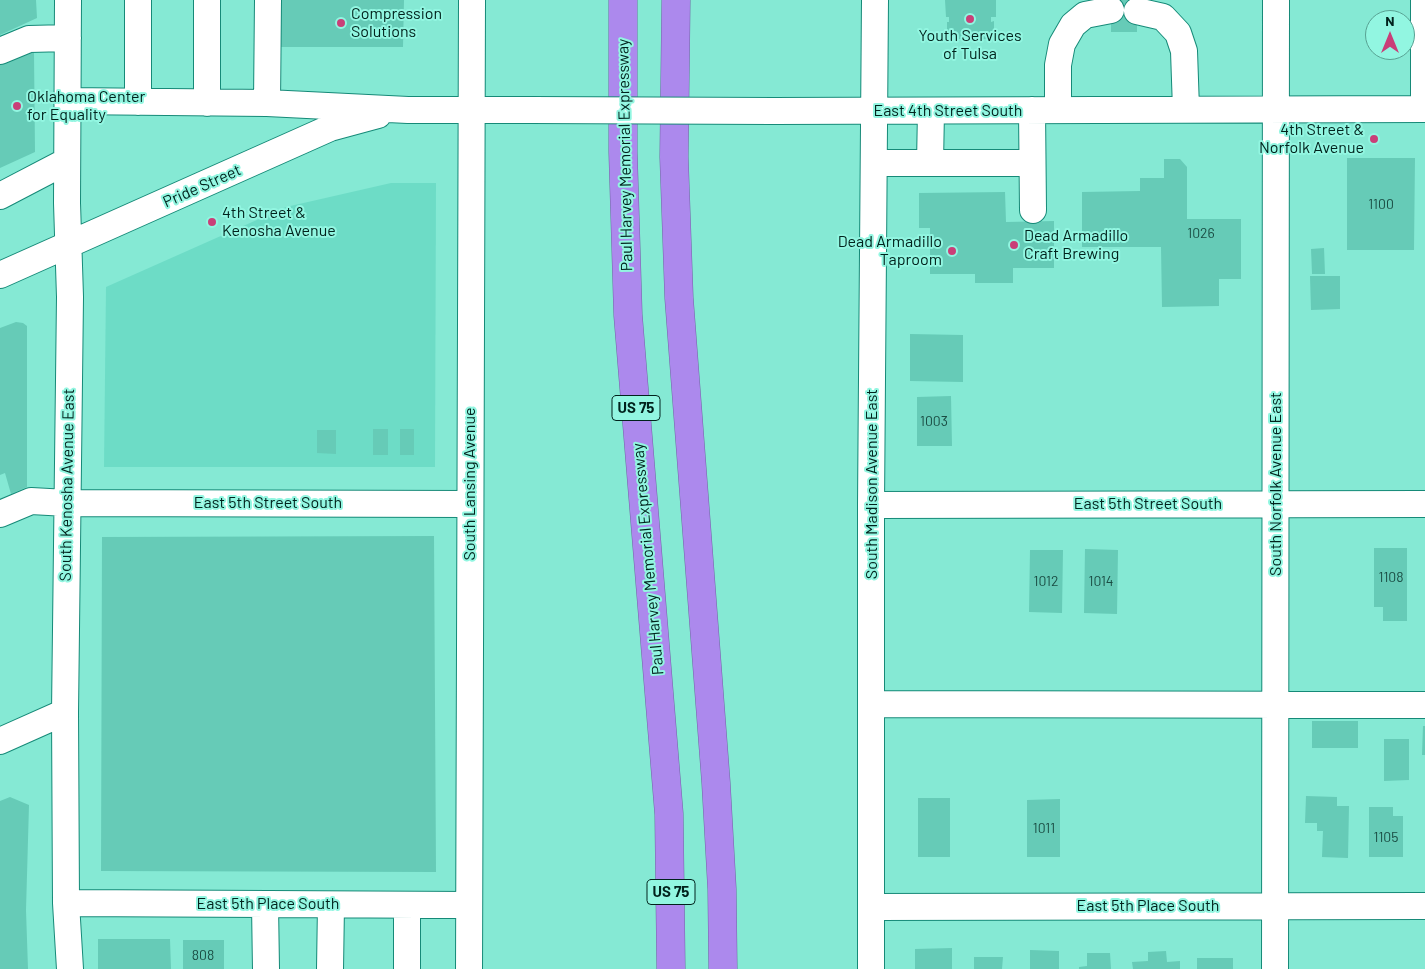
<!DOCTYPE html>
<html>
<head>
<meta charset="utf-8">
<style>
  body { margin:0 }
  #map { position:relative; width:1425px; height:969px; overflow:hidden; background:#85e9d4; font-family:Barlow,sans-serif }
  canvas { display:block }
  .north { position:absolute; left:1365px; top:10px; width:50px; height:50px; box-sizing:border-box; background:#92f6e1; border:1px solid #58a192; border-radius:50%; rotate:0deg; font-size:14px; font-weight:700; line-height:20px; text-align:center; color:#01221c }
  .north::after { content:''; display:block; margin:auto; width:18px; height:22px; background:#c93f78; clip-path:polygon(50% 0,100% 100%,50% 72%,0 100%) }
</style>
</head>
<body>
<div id="map">
<canvas width="1425" height="969"></canvas>
<div class="north">N</div>
</div>
<script>
const c = document.querySelector('canvas').getContext('2d');
c.lineJoin = 'round';
function fillPath(path, color) { c.fillStyle = color; c.fill(path, 'evenodd'); }
const poly = rows => new Path2D(rows.map(r => 'M' + r).join(''));
function trace(path, color, width, dash) { c.strokeStyle = color; c.lineWidth = width; c.lineCap = dash ? 'butt' : 'round'; c.setLineDash(dash || []); c.stroke(path); }
function label(font, color, halo, rows, align = 'center') {
  c.font = font + ' Barlow,sans-serif'; c.lineWidth = 4; c.setLineDash([]); c.textBaseline = 'middle'; c.strokeStyle = halo; c.fillStyle = color; for (const [text, x, y, turn = 0] of rows) {
    c.save(); c.translate(x, y); c.rotate((+turn || 0) * Math.PI / 180); c.textAlign = isNaN(turn) ? turn : align; if (halo) c.strokeText(text, 0, 0); c.fillText(text, 0, 0); c.restore();
  }
}
fillPath(poly([
  [391,183,436,183,435,467,104,467,106,287,286,207]
]), '#6ddcc6');
fillPath(poly([
  [0,0,36,0,37,18,0,35],
  [280,0,404,0,403,47,279,47],
  [945,0,996,0,996,17,991,17,991,22,994,21,994,34,991,34,991,39,949,39,949,35,947,35,947,22,949,22,949,17,946,17],
  [1111,0,1137,0,1137,32,1111,32],
  [18,53,34,53,35,152,0,168,0,61],
  [1347,158,1415,158,1414,250,1347,250],
  [1164,159,1180,159,1187,167,1187,219,1241,219,1241,279,1219,279,1219,306,1162,307,1161,247,1082,247,1082,192,1140,191,1140,178,1164,178],
  [1005,192,1006,222,1054,221,1054,268,1013,268,1013,283,975,283,975,274,930,274,930,228,919,228,919,193],
  [1324,248,1325,274,1312,274,1311,249],
  [1310,276,1340,276,1340,309,1311,310],
  [16,322,23,323,27,326,27,487,11,494,5,473,0,475,0,328],
  [910,334,963,335,963,382,910,381],
  [951,396,952,446,917,446,917,397],
  [373,429,388,429,388,455,373,455],
  [400,429,414,429,414,455,400,455],
  [317,430,336,430,336,454,317,453],
  [434,536,436,872,101,871,102,537],
  [1374,548,1407,548,1407,621,1383,621,1383,607,1374,607],
  [1085,549,1118,550,1117,614,1084,613],
  [1030,550,1063,550,1062,613,1029,612],
  [1312,721,1358,721,1358,748,1312,748],
  [1423,726,1425,726,1425,755,1422,755],
  [1384,739,1409,739,1409,780,1384,781],
  [1306,796,1337,797,1337,806,1349,806,1348,858,1322,857,1323,831,1317,831,1317,823,1305,823],
  [10,797,29,805,26,910,28,969,0,969,0,801],
  [918,798,950,798,950,857,918,857],
  [1060,799,1060,857,1027,857,1027,800],
  [1369,807,1393,807,1393,816,1403,816,1403,857,1369,857],
  [98,939,170,939,171,969,98,969],
  [183,940,224,940,224,969,183,969],
  [952,948,952,969,915,969,915,949],
  [1030,950,1059,951,1059,969,1030,969],
  [1166,951,1167,962,1180,961,1180,969,1133,969,1132,962,1148,961,1148,952],
  [1087,953,1110,953,1111,969,1079,969,1079,967,1087,966],
  [974,957,1003,957,1002,969,974,969],
  [1197,958,1233,958,1233,969,1197,969]
]), '#66cbb7');
const minor = poly([
  [68,0,67,203,70,297,65,712,66,903,70,969],
  [138,0,138,102],
  [207,0,207,103],
  [1424,0,1424,109],
  [1137,11,1163,17,1178,33,1184,51,1186,109],
  [0,51,29,39,68,38],
  [67,101,267,103,408,110,532,110],
  [267,103,268,0],
  [1032,110,1033,210],
  [1058,110,1058,65,1062,44,1073,25,1085,15,1111,10],
  [773,111,1425,109],
  [875,163,1032,163],
  [930,163,931,111],
  [0,196,67,161],
  [0,275,330,128,378,115],
  [871,505,1425,504],
  [0,514,31,501,67,503,470,504],
  [871,704,1425,705],
  [0,741,65,712],
  [66,903,469,905],
  [265,905,266,969],
  [407,905,407,969],
  [871,907,1425,906],
  [330,969,331,905],
  [469,969,472,0],
  [871,969,871,505,875,0],
  [1275,969,1276,0]
]);
const highway = poly([
  [623,0,623,152,628,315,669,814,671,969],
  [676,0,674,157,679,298,716,783,722,889,723,969]
]);
trace(minor, '#168a78', 28);
trace(highway, '#7065a4', 29);
trace(minor, '#fff', 26);
trace(highway, '#ac89ed', 28);
const minorBridge = poly([
  [532,110,773,111]
]);
trace(minorBridge, '#168a78', 28, []);
trace(minorBridge, '#fff', 26);
for (const [x, y, r, color] of [
  [970,19,5,"#c93f78"],
  [341,23,5,"#c93f78"],
  [17,106,5,"#c93f78"],
  [1374,139,5,"#c93f78"],
  [212,222,5,"#c93f78"],
  [1014,245,5,"#c93f78"],
  [952,251,5,"#c93f78"]
]) { const dot = new Path2D(); dot.arc(x, y, r, 0, 2 * Math.PI); c.fillStyle = color; c.fill(dot); trace(dot, '#92f6e1', 2); }
label('14px', '#1a4c43', null, [
  ["1100",1381,204],
  ["1026",1201,233],
  ["1003",934,421],
  ["1108",1391,577],
  ["1012",1046,581],
  ["1014",1101,581],
  ["1011",1044,828],
  ["1105",1386,837],
  ["808",203,955]
]);
for (const [x, y, w] of [
  [636,408,48],
  [671,892,48]
]) { const box = new Path2D(); box.roundRect(x - w / 2, y - 12.5, w, 25, 4); c.fillStyle = '#92f6e1'; c.fill(box); trace(box, '#01221c', 1); }
label('bold 15px', '#01221c', null, [
  ["US 75",636,408],
  ["US 75",671,892]
]);
label('16px', '#01221c', '#92f6e1', [
  ["Compression",351,14],
  ["Solutions",351,32],
  ["Youth Services",970,36,"center"],
  ["of Tulsa",970,54,"center"],
  ["Oklahoma Center",27,97],
  ["for Equality",27,115],
  ["4th Street &",1364,130,"right"],
  ["Norfolk Avenue",1364,148,"right"],
  ["4th Street &",222,213],
  ["Kenosha Avenue",222,231],
  ["Dead Armadillo",1024,236],
  ["Craft Brewing",1024,254],
  ["Dead Armadillo",942,242,"right"],
  ["Taproom",942,260,"right"]
], 'left');
label('16px', '#01221c', '#92f6e1', [
  ["East 4th Street South",948,111],
  ["Paul Harvey Memorial Expressway",625,155,-91],
  ["Pride Street",202,186,-24],
  ["South Lansing Avenue",470,484,-90],
  ["South Madison Avenue East",872,484,-90],
  ["South Norfolk Avenue East",1276,484,-90],
  ["South Kenosha Avenue East",67,485,-89],
  ["East 5th Street South",268,503],
  ["East 5th Street South",1148,504],
  ["Paul Harvey Memorial Expressway",648,559,-95],
  ["East 5th Place South",268,904],
  ["East 5th Place South",1148,906]
]);
</script>
</body>
</html>
